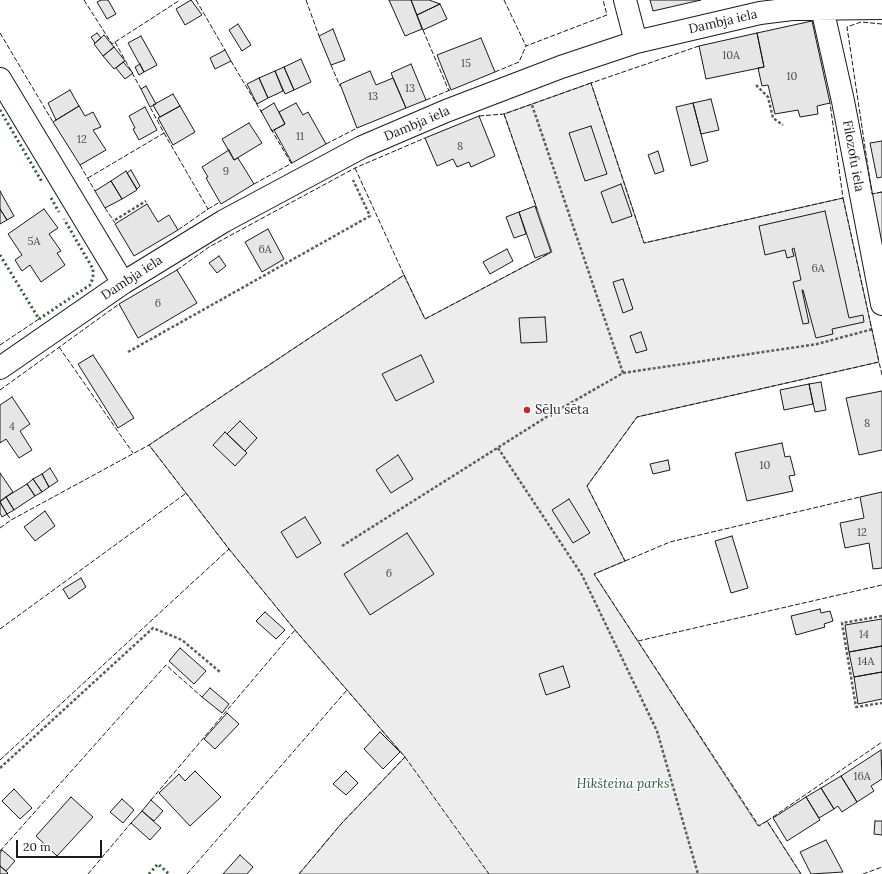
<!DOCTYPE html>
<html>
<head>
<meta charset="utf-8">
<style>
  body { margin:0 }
  #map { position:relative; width:882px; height:874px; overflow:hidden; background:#fff; font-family:Lora,serif }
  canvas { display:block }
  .scale { position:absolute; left:16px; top:840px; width:86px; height:18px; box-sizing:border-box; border:2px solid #1a1a1a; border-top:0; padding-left:5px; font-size:12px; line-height:14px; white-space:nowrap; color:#1a1a1a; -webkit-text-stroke:3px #fff; paint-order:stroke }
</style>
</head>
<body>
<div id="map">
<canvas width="882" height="874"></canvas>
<div class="scale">20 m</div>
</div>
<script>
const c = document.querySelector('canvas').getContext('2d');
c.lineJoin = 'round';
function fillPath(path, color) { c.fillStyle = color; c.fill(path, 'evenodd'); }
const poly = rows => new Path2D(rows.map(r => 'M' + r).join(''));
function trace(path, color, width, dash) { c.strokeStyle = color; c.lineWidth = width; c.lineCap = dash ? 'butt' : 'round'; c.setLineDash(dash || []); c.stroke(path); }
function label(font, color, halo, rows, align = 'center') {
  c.font = font + ' Lora,serif'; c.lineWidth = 3; c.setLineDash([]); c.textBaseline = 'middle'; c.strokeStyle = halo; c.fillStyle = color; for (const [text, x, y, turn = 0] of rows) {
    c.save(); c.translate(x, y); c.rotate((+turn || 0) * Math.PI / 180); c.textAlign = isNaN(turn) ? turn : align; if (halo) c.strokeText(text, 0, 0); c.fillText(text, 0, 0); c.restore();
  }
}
const built = poly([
  [591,83,644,243,843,198,879,362,637,417,587,486,625,561,594,574,758,826,767,821,801,874,299,874,341,824,405,757,295,630,229,549,149,445,404,275,425,319,552,252,504,114,591,83],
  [882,192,882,246,872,194,882,192]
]);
fillPath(built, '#ededed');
trace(built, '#6a6a6a', 1);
const building = poly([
  [101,0,108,0,116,14,107,19,97,2,101,0],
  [191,0,202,15,185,25,176,9,191,0],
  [389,0,411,0,422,29,405,36,389,0],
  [411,0,429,0,440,4,417,15,411,0],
  [650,0,701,0,653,11,650,0],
  [440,4,447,19,423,30,417,15,440,4],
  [812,21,830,103,817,106,818,114,800,117,798,110,775,114,768,85,762,86,758,68,764,67,757,33,812,21],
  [238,24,251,45,242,51,229,30,238,24],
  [333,29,345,60,331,65,319,36,333,29],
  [97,33,101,38,95,43,91,37,97,33],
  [757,33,764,67,706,79,699,46,757,33],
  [104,35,114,47,103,56,94,44,104,35],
  [141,36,157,65,144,72,128,43,141,36],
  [481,38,495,72,451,90,437,55,481,38],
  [114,47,125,61,114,69,103,56,114,47],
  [225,50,231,61,215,69,210,58,225,50],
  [301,59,311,82,294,90,284,67,301,59],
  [123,62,133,73,125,79,116,68,123,62],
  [140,64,144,72,139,75,135,67,140,64],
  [411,64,426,100,406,108,391,73,411,64],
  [284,67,294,90,285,94,275,71,284,67],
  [275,71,283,91,268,98,259,78,275,71],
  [370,71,376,85,393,78,406,108,357,128,340,84,370,71],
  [259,78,268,98,257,104,247,84,259,78],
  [146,86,156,104,150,107,141,89,146,86],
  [70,90,79,106,56,120,48,103,70,90],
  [173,94,180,106,160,117,153,105,173,94],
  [711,99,719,130,701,134,693,103,711,99],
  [274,103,285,124,272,131,261,111,274,103],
  [296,103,303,115,308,112,326,144,292,163,274,130,285,124,279,112,296,103],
  [693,103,708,161,691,166,676,107,693,103],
  [79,106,85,116,93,112,101,127,93,130,106,150,80,165,53,122,79,106],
  [180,106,195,132,173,145,158,118,180,106],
  [145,107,157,130,139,140,133,129,135,128,129,116,145,107],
  [479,116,495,156,471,167,469,162,457,167,453,159,437,166,425,138,479,116],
  [249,123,262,143,234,160,222,139,249,123],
  [591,126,607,174,585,181,569,133,591,126],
  [882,141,882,177,877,178,870,143,882,141],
  [229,150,234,160,238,158,254,184,221,204,206,178,208,177,202,167,229,150],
  [658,151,664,171,655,174,648,155,658,151],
  [131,170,140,186,137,189,127,173,131,170],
  [126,171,137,190,122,199,111,181,126,171],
  [111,181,122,199,105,208,95,191,111,181],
  [621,184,632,216,612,223,601,192,621,184],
  [0,191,14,216,7,220,0,209,0,191],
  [147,204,158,222,169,215,178,230,134,256,115,224,147,204],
  [535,206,551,252,535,258,519,212,535,206],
  [0,209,7,220,0,224,0,209],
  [44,209,58,228,49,234,61,251,57,253,65,265,41,282,30,265,22,271,15,260,22,255,8,234,44,209],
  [825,211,849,318,863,315,864,322,832,329,833,334,816,338,803,290,802,290,809,323,803,324,793,282,801,280,794,248,792,249,794,256,787,258,785,250,765,255,759,226,825,211],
  [519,212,526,234,514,238,506,217,519,212],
  [268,229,284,259,262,272,245,242,268,229],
  [507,249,513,261,490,274,483,262,507,249],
  [219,256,226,266,217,273,209,263,219,256],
  [177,270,197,303,138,338,119,304,177,270],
  [623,279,633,309,623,313,613,282,623,279],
  [545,317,547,342,521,343,519,318,545,317],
  [641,332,647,350,636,353,630,336,641,332],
  [93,355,134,418,118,428,78,364,93,355],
  [421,355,434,382,396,401,382,374,421,355],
  [821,382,826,410,815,412,809,384,821,382],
  [809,384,813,404,784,410,780,390,809,384],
  [882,391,882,450,859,455,846,398,882,391],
  [12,397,30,424,20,431,32,450,19,458,6,439,0,443,0,405,12,397],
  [240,421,257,438,245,451,227,434,240,421],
  [225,432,247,453,235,466,213,445,225,432],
  [782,443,785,457,790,456,795,475,789,476,793,491,747,501,735,453,782,443],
  [398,455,413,479,391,493,376,470,398,455],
  [668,460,670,470,653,474,650,464,668,460],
  [50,468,58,481,49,487,42,474,50,468],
  [0,473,13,492,0,501,0,473],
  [42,474,49,487,42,492,33,479,42,474],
  [33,479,42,492,35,496,27,484,33,479],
  [27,484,35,496,14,510,6,497,27,484],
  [882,492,882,568,873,569,869,543,845,548,840,523,864,518,860,497,882,492],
  [6,497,14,510,7,514,0,502,6,497],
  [569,499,590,533,573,543,552,510,569,499],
  [0,502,7,514,2,517,0,513,0,502],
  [45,511,55,526,35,541,24,527,45,511],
  [305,517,321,543,297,558,281,532,305,517],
  [407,533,434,574,370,615,344,574,407,533],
  [732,536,748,588,731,593,715,541,732,536],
  [81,578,86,587,69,599,63,589,81,578],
  [820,609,821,613,830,611,833,621,824,624,825,627,796,635,791,616,820,609],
  [265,612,285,630,276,639,256,621,265,612],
  [882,619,882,646,849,652,845,625,882,619],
  [882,646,882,672,854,677,849,652,882,646],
  [180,648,206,671,194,684,169,661,180,648],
  [563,666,570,687,546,695,539,674,563,666],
  [882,672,882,699,858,704,854,677,882,672],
  [210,688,229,704,222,713,202,697,210,688],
  [227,713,239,724,215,749,204,739,227,713],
  [380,732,400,752,383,769,364,749,380,732],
  [881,750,882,779,871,786,874,791,857,802,841,776,881,750],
  [195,771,221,797,190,826,159,793,179,774,185,781,195,771],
  [346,771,358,783,346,795,333,784,346,771],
  [841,776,857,802,842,812,838,806,834,809,821,788,841,776],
  [821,788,834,809,819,818,806,797,821,788],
  [14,789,32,808,20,819,2,801,14,789],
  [71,797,93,817,57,856,36,836,71,797],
  [806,797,820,820,787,841,773,818,806,797],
  [122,799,134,810,123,823,110,812,122,799],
  [151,800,163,811,154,821,142,811,151,800],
  [142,811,161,828,150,840,131,823,142,811],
  [875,821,882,821,882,835,874,834,875,821],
  [826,840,843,872,811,874,800,852,826,840],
  [2,850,15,861,6,871,0,866,0,853,2,850],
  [240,855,253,867,247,874,223,874,240,855],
  [0,866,8,873,7,874,0,874,0,866]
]);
fillPath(building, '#e6e6e6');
trace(building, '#1a1a1a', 1);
const street = poly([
  [625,0,636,42],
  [822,8,843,101,882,304],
  [0,79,123,283],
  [0,368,123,283,224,221,362,147,446,111,561,67,636,42,760,13,792,9,882,8]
]);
trace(street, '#1a1a1a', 24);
trace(poly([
  [756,85,768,97,773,118,783,125],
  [115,220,146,201],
  [128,352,370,216,353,180],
  [623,373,817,344,873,329],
  [498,448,582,575,657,731,698,874],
  [342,546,548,416,623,373,532,105],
  [882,616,842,623,856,707,882,703],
  [0,768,153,628,182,640,220,672]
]), '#5f5f5f', 2.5, [3, 2]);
trace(street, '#fff', 22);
trace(poly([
  [0,110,42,182],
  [51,198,59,212],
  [0,255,39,319,90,285,93,278,93,269,64,219],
  [149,874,158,864,169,874]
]), '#2b5a34', 3, [2, 3]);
trace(poly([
  [84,0,112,44,180,0],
  [196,0,225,50],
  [306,0,319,36],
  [504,0,526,46,607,15,603,0],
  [882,24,861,22,847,27,872,194,882,192],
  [423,30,449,91],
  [0,33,53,122],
  [115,42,141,89],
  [699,46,591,83,644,243,843,198,830,103],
  [231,61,262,113],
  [331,65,340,86],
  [495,72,519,62,526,46],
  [426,100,450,90],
  [504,114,537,209],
  [479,116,504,114,591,83],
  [271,129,291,163],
  [164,133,208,209,178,230],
  [326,144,357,128],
  [80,165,95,191],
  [355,168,404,275],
  [88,178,164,133,150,107],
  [254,184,292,163],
  [843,198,879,362],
  [105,208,115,223],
  [208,209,220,202],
  [177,270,209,247,355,168,425,138],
  [0,345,39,319],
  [59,347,133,453],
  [0,390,119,304],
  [7,514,11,520],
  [0,528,11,520,149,445],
  [625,561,670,542,860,497],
  [0,629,185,494],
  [638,641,882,585],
  [405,757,489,874],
  [0,760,229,549],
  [151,800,295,630],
  [767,821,882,742],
  [0,851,166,665,202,697],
  [88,874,131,823],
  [187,874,347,690],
  [299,874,341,824,405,757,295,630,229,549,149,445,404,275,425,319,548,254],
  [801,874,767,821,759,826,594,574,625,561,587,486,637,417,879,362,882,375],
  [863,874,882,867]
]), '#1a1a1a', 1, [5, 2]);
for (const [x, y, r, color] of [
  [527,410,4,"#c62828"]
]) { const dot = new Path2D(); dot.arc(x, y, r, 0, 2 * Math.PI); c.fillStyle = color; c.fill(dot); trace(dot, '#fff', 1.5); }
label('11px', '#4d4d4d', null, [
  ["10A",731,56],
  ["15",466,64],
  ["10",792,77],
  ["13",410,89],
  ["13",373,97],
  ["11",300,137],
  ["12",82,140],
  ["8",460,147],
  ["9",226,172],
  ["5A",34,242],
  ["6A",265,250],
  ["6A",818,269],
  ["6",158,304],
  ["8",867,424],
  ["4",12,427],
  ["10",765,466],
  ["12",862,533],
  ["6",389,574],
  ["14",864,635],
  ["14A",866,662],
  ["16A",862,777]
]);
label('13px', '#1a1a1a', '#fff', [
  ["Dambja iela",723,22,-13],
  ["Dambja iela",417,124,-23],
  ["Filozofu iela",853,156,80],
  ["Dambja iela",132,278,-33]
]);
label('13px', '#1a1a1a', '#fff', [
  ["Sēļu sēta",535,410]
], 'left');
label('italic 13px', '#2b5a34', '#fff', [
  ["Hikšteina parks",623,784]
]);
</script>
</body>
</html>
